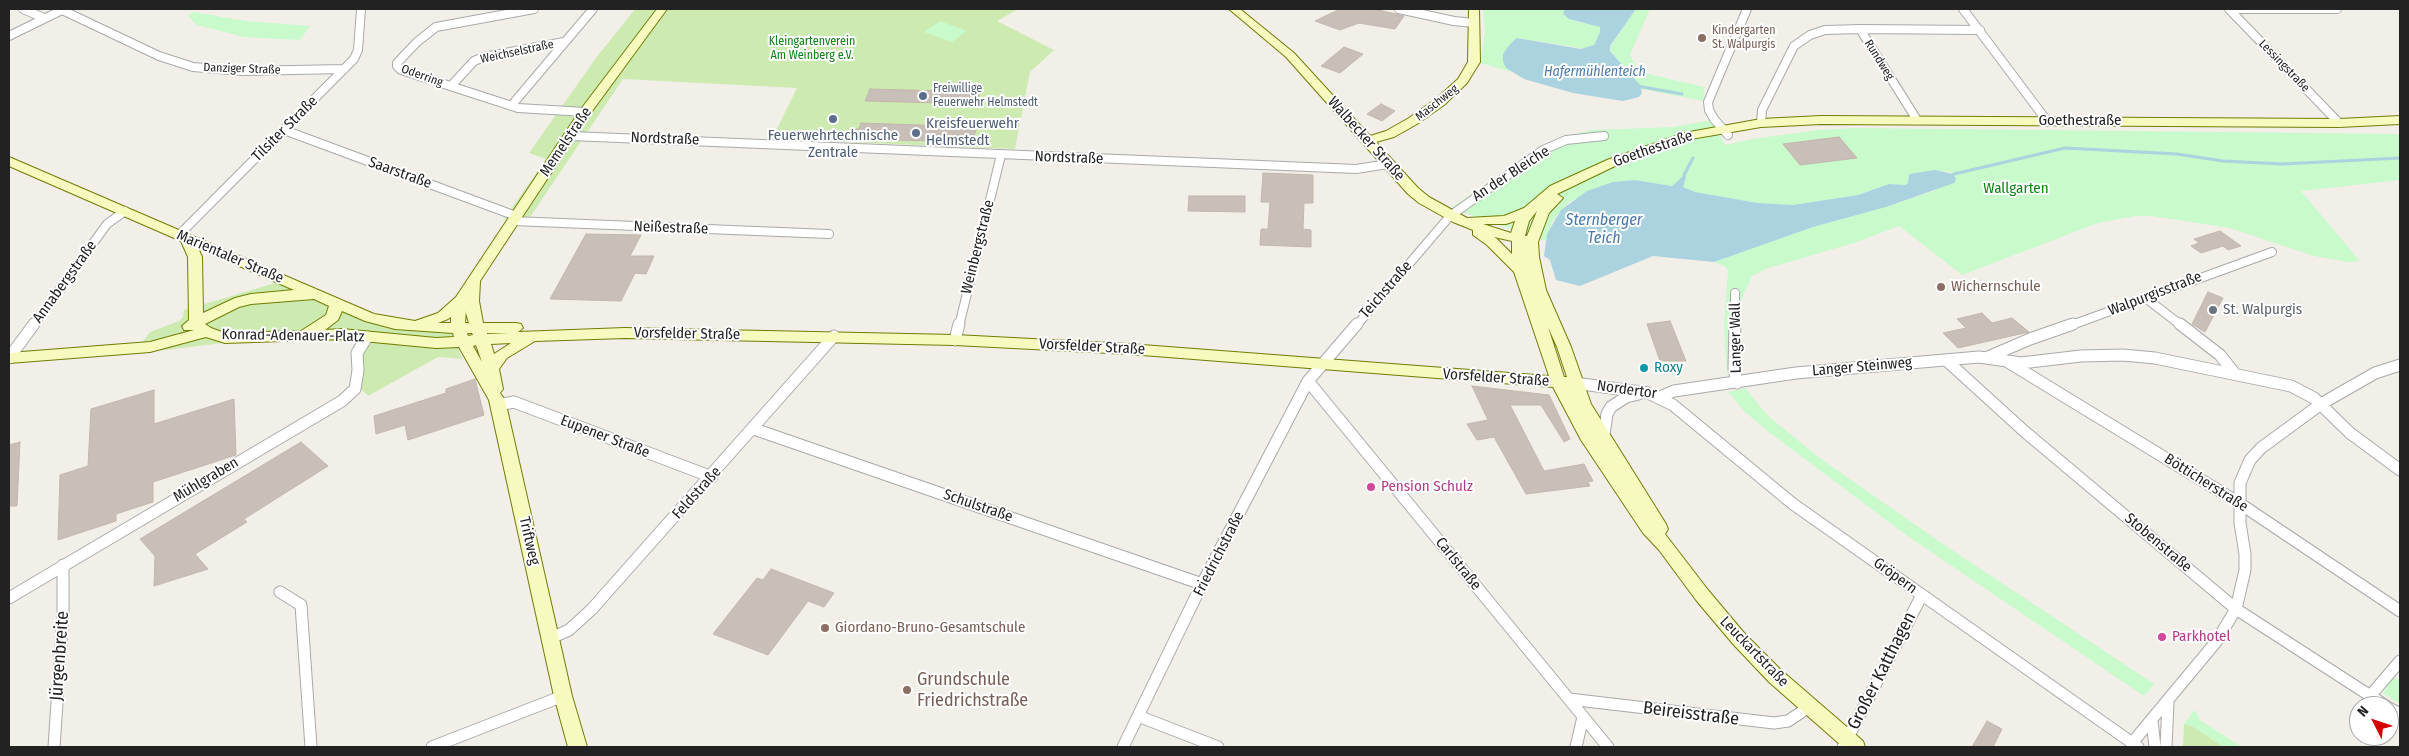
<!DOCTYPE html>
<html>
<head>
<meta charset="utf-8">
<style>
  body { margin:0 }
  #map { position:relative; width:2409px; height:756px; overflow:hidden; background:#f2efe9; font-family:"Fira Sans Condensed",sans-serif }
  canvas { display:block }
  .frame { position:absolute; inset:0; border:10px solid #222; pointer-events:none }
  .north { position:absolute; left:2349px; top:696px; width:50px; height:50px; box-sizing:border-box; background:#fff; border:1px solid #a7a7a7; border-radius:50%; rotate:311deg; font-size:14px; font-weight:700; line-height:20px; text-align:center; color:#222 }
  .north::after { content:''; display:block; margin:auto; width:18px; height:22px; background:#d40000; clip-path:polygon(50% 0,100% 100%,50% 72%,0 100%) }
</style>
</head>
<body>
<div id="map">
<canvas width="2409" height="756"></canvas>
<div class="frame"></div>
<div class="north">N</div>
</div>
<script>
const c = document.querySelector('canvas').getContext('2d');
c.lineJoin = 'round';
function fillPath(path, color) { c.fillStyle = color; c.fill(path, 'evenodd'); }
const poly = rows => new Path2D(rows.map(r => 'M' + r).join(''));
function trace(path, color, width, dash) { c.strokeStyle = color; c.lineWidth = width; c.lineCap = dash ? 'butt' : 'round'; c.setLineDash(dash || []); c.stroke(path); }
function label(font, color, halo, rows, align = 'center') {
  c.font = font + ' "Fira Sans Condensed",sans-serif'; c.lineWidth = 4; c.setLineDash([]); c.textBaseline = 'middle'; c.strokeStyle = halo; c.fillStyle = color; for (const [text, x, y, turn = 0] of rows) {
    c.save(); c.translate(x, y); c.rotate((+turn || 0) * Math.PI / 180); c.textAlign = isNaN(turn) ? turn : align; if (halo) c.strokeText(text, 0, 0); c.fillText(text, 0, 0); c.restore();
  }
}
fillPath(poly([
  [635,9,1018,9,997,21,1054,50,1030,72,1015,149,772,139,797,88,623,79,524,226,504,219,546,159,529,153,596,58],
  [292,278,353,308,390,319,455,325,454,336,462,359,438,357,368,396,358,386,363,358,361,341,231,342,133,354,150,332,179,321,183,317,184,310],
  [2184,724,2192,726,2224,747,2183,747]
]), '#cdebb0');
fillPath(poly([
  [1483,9,1565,9,1564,16,1577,22,1594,24,1600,27,1600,32,1594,45,1587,49,1517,38,1506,68,1511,72,1481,63,1485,31],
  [1636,9,1650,9,1630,55,1640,72,1704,87,1704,101,1641,89,1636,81,1612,53,1610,47],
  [193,12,246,21,310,26,300,40,244,37,197,25,188,16],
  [940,21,967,31,952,42,924,32],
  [1711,120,1725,145,1752,139,1819,130,1854,128,2400,134,2400,180,2301,191,2360,261,2348,262,2314,256,2230,228,2152,216,2135,216,2098,223,1962,275,1899,226,1854,243,1768,268,1752,276,1741,300,1739,371,1744,375,1727,375,1724,324,1728,271,1726,267,1714,262,1813,227,1886,207,1934,191,1953,174,1947,171,1908,177,1908,183,1905,185,1889,184,1858,195,1793,205,1758,203,1695,192,1683,187,1682,176,1672,186,1635,180,1613,182,1569,202,1553,221,1545,241,1451,208,1539,148,1558,138,1592,130,1674,127],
  [1745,388,1768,416,1821,459,1943,544,2154,684,2144,696,1906,535,1770,433,1745,412,1728,392],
  [2393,677,2400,681,2400,704,2383,693],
  [2194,710,2199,717,2198,719,2242,747,2224,747,2192,726,2184,724]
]), '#c8facc');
fillPath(poly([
  [1565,9,1636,9,1610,46,1610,51,1640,85,1642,93,1639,97,1623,101,1573,93,1524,79,1506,68,1503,61,1503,54,1510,44,1517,38,1581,49,1594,45,1600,32,1600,27,1569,19,1563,14],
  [1935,170,1953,174,1956,179,1954,183,1886,207,1813,227,1714,262,1653,256,1580,286,1556,280,1550,260,1544,256,1547,234,1561,210,1587,191,1613,182,1635,180,1672,186,1684,175,1686,177,1683,187,1695,192,1758,203,1793,205,1858,195,1889,184,1905,185,1908,183,1909,174]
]), '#aad3df');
trace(poly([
  [1637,86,1682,94],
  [1954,174,2065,148,2177,154,2223,161,2282,164,2400,158],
  [1684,175,1693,158]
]), '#aad3df', 3);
const building = poly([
  [1340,9,1374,9,1404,16,1395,29,1359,23,1340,30,1315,21,1340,9],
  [1344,47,1363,54,1340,73,1321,66,1344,47],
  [870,89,980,92,977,104,865,101,870,89],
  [1381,104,1395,111,1382,121,1367,114,1381,104],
  [861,123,977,127,972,142,855,139,856,129,859,129,861,123],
  [1839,137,1857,158,1800,165,1783,144,1839,137],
  [1263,173,1313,175,1313,203,1304,203,1303,229,1311,230,1311,247,1260,245,1261,229,1268,229,1270,202,1261,202,1263,173],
  [1189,196,1245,196,1245,212,1188,211,1189,196],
  [2220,231,2241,246,2228,250,2223,246,2201,253,2191,246,2199,243,2194,239,2220,231],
  [586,234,641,235,630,256,654,256,646,274,635,273,621,301,550,299,586,234],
  [2208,292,2223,298,2205,332,2192,324,2208,292],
  [1982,313,1992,323,2012,318,2029,332,1958,348,1943,333,1966,328,1957,319,1982,313],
  [1670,321,1686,361,1660,361,1647,324,1670,321],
  [475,379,484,415,408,440,405,425,376,434,374,416,446,393,446,389,475,379],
  [1472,386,1549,395,1570,439,1564,442,1541,405,1510,405,1544,471,1584,464,1593,481,1588,482,1590,486,1526,494,1494,437,1477,440,1467,424,1488,420,1472,386],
  [154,390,154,424,234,399,236,455,153,482,153,502,116,514,116,521,58,540,60,475,88,466,91,409,154,390],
  [20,442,17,506,9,506,9,445,20,442],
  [301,442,328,466,244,519,247,522,195,554,208,569,154,586,155,556,140,539,301,442],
  [771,569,834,593,824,607,808,601,768,655,713,634,757,578,763,580,771,569],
  [1987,721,2002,729,1993,747,1972,747,1987,721]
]);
fillPath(building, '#c7bfb8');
trace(building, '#c4b6ab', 1);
const streetFar1 = poly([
  [23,9,44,18],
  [60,9,159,56,193,67,242,71,344,69],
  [534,9,436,27,417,42,397,63,397,66,401,70,518,108,585,112],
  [1399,9,1454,21,1474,23],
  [1963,9,2047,121],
  [2229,9,2339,123],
  [2229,9,2337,9],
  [1860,29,1980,30],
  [9,36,64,9],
  [451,86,474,61,484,57,564,42],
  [511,106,593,9],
  [1761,123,1762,110,1794,46,1810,35,1825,30,1860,29,1917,120],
  [284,130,516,216],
  [1728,135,1714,119,1709,110,1708,102,1747,9],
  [571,136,1356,169,1388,164],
  [513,221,829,234],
  [179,235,354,59,358,50,361,9],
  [2147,299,2182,326],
  [33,326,107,224,125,211],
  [959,326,1001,155],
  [1356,326,1450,216,1543,150,1566,140,1604,136],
  [1735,326,1735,293],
  [2069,326,2272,252]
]);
const street = poly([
  [1735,324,1734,368,1737,383],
  [2180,324,2220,355,2235,374],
  [955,340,959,324],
  [1988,357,2030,339,2073,324],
  [9,358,34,324],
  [1946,360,2024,431,2236,609,2386,706],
  [2008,362,2239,503,2400,611],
  [1308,381,1608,747],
  [1575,383,1648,393,1673,405,1793,504,2138,747],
  [1660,397,1674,391,1796,373,1979,357,2021,363,2081,356,2123,355,2155,358,2291,386,2314,398,2350,433,2400,470],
  [498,405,514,402,712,477],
  [754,429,1202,584],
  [1604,435,1607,414,1611,407,1626,397,1639,394],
  [280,592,301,605,311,747],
  [9,598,342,401,355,389,358,370,357,353,367,337],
  [551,638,569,630,592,609,834,336],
  [2370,696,2400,661],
  [1569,699,1774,723,1788,721,1809,707],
  [2389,708,2400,714],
  [1138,716,1218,747],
  [2152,721,2155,747],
  [2132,743,2216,642,2236,609,2245,570,2245,554,2240,523,2240,483,2250,460,2261,448,2321,404,2375,373,2400,365],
  [54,747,63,613,63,565],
  [432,747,563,696],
  [1123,747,1202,584,1308,381,1357,324],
  [1576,747,1583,717],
  [1843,747,1922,595],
  [2166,747,2168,702]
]);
const secondary = poly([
  [657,9,667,9,590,114,480,281,479,301,483,323,516,323,521,324,523,328,518,332,625,328,955,335,1129,344,1549,376,1514,272,1487,245,1473,235,1473,230,1453,222,1419,203,1408,194,1286,57,1229,9,1240,9,1294,53,1370,136,1386,131,1409,118,1436,99,1458,79,1468,62,1469,9,1479,9,1480,62,1467,83,1444,105,1417,124,1394,137,1376,142,1418,188,1429,197,1467,218,1504,216,1524,208,1550,186,1607,160,1684,133,1761,119,1821,116,2339,119,2400,116,2400,124,2339,127,1821,124,1761,127,1691,139,1615,166,1557,194,1563,198,1549,213,1538,242,1539,257,1546,290,1571,347,1591,404,1666,524,1668,529,1665,534,1708,590,1745,634,1781,670,1863,741,1865,747,1843,747,1769,682,1733,644,1696,600,1659,550,1643,533,1581,440,1553,387,1129,354,955,345,625,338,535,341,507,358,499,369,503,389,500,393,505,400,572,696,587,747,568,747,554,696,489,400,459,347,436,348,342,339,225,343,206,337,150,352,9,363,9,353,150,342,194,330,184,330,182,326,189,320,188,257,181,241,9,166,9,157,374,314,415,321,438,313,456,297,581,109,657,9],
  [1537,211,1527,236,1525,236,1529,221,1537,211],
  [1515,221,1511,233,1483,224,1506,224,1515,221],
  [1494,237,1512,241,1512,254,1497,239,1494,237],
  [198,248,294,290,251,294,235,298,203,313,202,257,198,248],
  [314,299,329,306,326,315,301,331,225,333,211,328,205,324,239,307,251,304,314,299],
  [466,310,466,313,469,323,465,323,466,310],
  [342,311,365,321,395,329,453,333,454,337,436,338,342,329,325,330,338,320,342,311],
  [451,317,451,323,438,323,448,319,451,317],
  [1548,327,1557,347,1567,377,1564,377,1548,327],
  [467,333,472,333,473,335,468,336,467,333],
  [487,333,509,333,487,334,487,333],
  [511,343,494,354,491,344,511,343],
  [476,345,482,362,473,346,476,345]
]);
trace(streetFar1, '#a9a9a9', 10);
trace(street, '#a9a9a9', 13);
trace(secondary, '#707d05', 2);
trace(streetFar1, '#fff', 8);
trace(street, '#fff', 11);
fillPath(secondary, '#f7fabf');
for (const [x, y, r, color] of [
  [1702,38,5,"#8d6e63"],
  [923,96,5,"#5c6f8a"],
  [833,119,5,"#5c6f8a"],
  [916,133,5,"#5c6f8a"],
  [1941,287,5,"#8d6e63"],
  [2213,310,5,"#6b7280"],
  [1644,368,5,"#0f9aa8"],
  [1371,487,5,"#d1479c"],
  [825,628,5,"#8d6e63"],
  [2162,637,5,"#d1479c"],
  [907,690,5,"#8d6e63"]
]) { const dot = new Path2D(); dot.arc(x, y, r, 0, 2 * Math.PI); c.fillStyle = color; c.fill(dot); trace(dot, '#fff', 2); }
label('12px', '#785e54', '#fff', [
  ["Kindergarten",1712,31],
  ["St. Walpurgis",1712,45]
], 'left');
label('12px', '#0c8416', '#fff', [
  ["Kleingartenverein",812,42],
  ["Am Weinberg e.V.",812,56]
]);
label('12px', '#222', '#fff', [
  ["Weichselstraße",517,52,-12],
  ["Rundweg",1879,60,58],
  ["Lessingstraße",2284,66,46],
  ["Danziger Straße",242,69,2],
  ["Oderring",422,76,20],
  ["Maschweg",1437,103,-38]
]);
label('12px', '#4e5e75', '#fff', [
  ["Freiwillige",933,89],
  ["Feuerwehr Helmstedt",933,103]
], 'left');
label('italic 14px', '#4a7aab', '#fff', [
  ["Hafermühlenteich",1595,72]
]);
label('15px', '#222', '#fff', [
  ["Goethestraße",2080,121],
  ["Tilsiter Straße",285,129,-45],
  ["Nordstraße",665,139,2],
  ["Walbecker Straße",1366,139,48],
  ["Memelstraße",566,142,-56],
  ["Goethestraße",1653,149,-19],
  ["Nordstraße",1069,158,2],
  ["Saarstraße",400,173,20],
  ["An der Bleiche",1511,174,-33],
  ["Neißestraße",671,228,2],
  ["Weinbergstraße",978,247,-76],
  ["Marientaler Straße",230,257,23],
  ["Annabergstraße",65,282,-54],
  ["Teichstraße",1386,290,-49],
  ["Walpurgisstraße",2155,294,-21],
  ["Vorsfelder Straße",687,334,1],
  ["Konrad-Adenauer-Platz",293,336,1],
  ["Langer Wall",1736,338,-91],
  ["Vorsfelder Straße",1092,347,3],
  ["Langer Steinweg",1862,367,-5],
  ["Vorsfelder Straße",1496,378,4],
  ["Nordertor",1627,390,8],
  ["Eupener Straße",605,437,21],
  ["Mühlgraben",206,480,-31],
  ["Bötticherstraße",2206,483,32],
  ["Feldstraße",697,493,-48],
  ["Schulstraße",978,506,19],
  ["Triftweg",529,541,77],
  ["Stobenstraße",2158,543,40],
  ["Friedrichstraße",1219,554,-63],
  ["Carlstraße",1458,564,51],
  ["Gröpern",1895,576,36],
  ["Leuckartstraße",1754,652,46]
]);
label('15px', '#4e5e75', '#fff', [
  ["Kreisfeuerwehr",926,124],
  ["Helmstedt",926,141],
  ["Feuerwehrtechnische",833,136,"center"],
  ["Zentrale",833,153,"center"]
], 'left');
label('15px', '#0c8416', '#fff', [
  ["Wallgarten",2016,189]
]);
label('15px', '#785e54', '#fff', [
  ["Wichernschule",1951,287],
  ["Giordano-Bruno-Gesamtschule",835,628]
], 'left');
label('15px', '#5b616d', '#fff', [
  ["St. Walpurgis",2223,310]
], 'left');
label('15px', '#0d838f', '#fff', [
  ["Roxy",1654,368]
], 'left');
label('15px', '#b23c85', '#fff', [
  ["Pension Schulz",1381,487],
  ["Parkhotel",2172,637]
], 'left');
label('italic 16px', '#4a7aab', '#fff', [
  ["Sternberger",1604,221],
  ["Teich",1604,239]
]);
label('18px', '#222', '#fff', [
  ["Jürgenbreite",60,656,-86],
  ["Großer Katthagen",1882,671,-63],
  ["Beireisstraße",1691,714,7]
]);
label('18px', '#785e54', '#fff', [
  ["Grundschule",917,680],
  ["Friedrichstraße",917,701]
], 'left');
</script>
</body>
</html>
